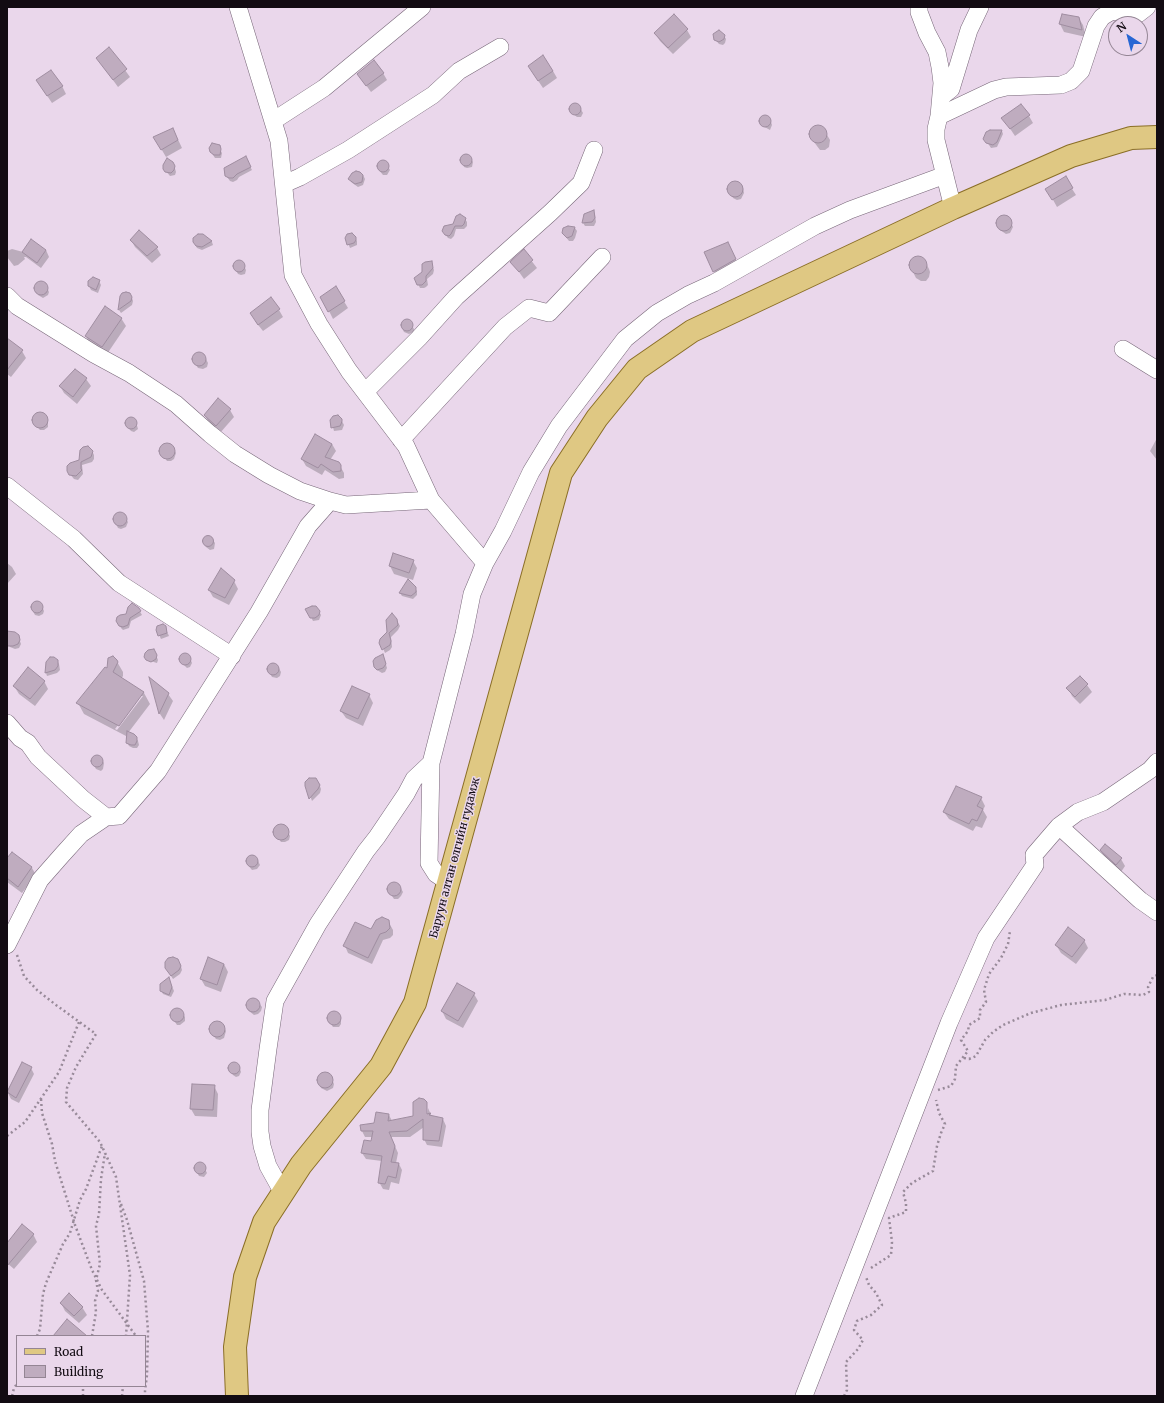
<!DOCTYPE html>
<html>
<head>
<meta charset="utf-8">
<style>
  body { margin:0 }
  #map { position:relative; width:1164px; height:1403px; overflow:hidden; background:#ead7eb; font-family:Merriweather,serif }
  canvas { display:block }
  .frame { position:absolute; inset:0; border:8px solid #120b12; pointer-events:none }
  .legend { position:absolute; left:16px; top:1335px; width:130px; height:52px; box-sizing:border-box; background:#ead7eb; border:1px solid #948594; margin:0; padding:5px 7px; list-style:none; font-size:12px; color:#120b12 }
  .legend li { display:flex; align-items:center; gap:8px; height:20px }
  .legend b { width:20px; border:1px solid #948594 }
  .north { position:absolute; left:1108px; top:16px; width:40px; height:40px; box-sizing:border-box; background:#ead7eb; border:1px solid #948594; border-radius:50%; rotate:324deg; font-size:11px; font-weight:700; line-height:16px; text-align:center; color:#120b12 }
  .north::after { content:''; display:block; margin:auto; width:14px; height:18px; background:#2867d4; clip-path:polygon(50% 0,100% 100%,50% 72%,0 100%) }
</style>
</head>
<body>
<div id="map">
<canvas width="1164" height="1403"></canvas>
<div class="frame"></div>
<ul class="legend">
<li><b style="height:5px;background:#dfc883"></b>Road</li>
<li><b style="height:11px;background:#bfacbf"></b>Building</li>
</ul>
<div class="north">N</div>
</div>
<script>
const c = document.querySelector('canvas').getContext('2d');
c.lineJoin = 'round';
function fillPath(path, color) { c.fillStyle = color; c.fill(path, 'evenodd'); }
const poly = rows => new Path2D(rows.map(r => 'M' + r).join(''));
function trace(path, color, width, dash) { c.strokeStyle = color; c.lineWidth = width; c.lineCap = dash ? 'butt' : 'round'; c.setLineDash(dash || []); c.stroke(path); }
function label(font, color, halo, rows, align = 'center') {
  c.font = font + ' Merriweather,serif'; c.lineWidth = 3; c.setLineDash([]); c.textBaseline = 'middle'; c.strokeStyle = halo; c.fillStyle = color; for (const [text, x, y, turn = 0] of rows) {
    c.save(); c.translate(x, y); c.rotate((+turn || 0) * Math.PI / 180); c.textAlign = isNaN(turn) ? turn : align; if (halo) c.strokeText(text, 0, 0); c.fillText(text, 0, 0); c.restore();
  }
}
fillPath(poly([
  [1063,15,1078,17,1083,25,1086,37,1064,32,1060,24],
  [687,30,691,37,673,54,660,41,655,33],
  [724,36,726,39,725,43,723,45,719,44,714,38],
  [109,48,130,77,118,87,102,65],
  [553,71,557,78,543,88,533,73],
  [383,73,387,80,371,92,363,81],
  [62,86,66,94,52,103,42,88],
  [575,104,579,106,583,113,581,117,577,117,571,112,571,107],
  [764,116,769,118,771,122,772,125,770,130,761,125,759,122,760,118],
  [1029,116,1033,123,1015,136,1003,118],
  [816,127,823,128,830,140,829,147,825,150,820,150,811,138,812,130],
  [173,129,182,148,166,157,159,145],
  [990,131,1002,131,1003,134,997,147,991,148,987,142],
  [217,145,222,153,221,158,215,158,211,152],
  [467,154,473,162,472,167,467,168,464,167,461,158,463,155],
  [245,158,252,170,239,177,237,180,233,182,230,181,225,174],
  [380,162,385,162,390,170,387,175,383,175,378,169],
  [174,165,176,172,175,175,170,176,164,169],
  [363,175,365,179,363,185,358,187,351,182,350,179],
  [1065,178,1076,195,1057,207,1047,189],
  [734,182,741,185,743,188,744,193,741,199,737,200,733,198,728,188,730,184],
  [593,212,595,215,596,222,594,226,585,226,583,223],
  [1006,216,1009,219,1013,227,1010,233,1006,234,1000,230,998,226,998,220,1001,217],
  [465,219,467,222,467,226,464,229,456,229,454,236,451,239,448,238,445,234,453,225],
  [575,228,577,231,575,238,573,241,569,241,563,233],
  [139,231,157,248,161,255,152,263,135,247,131,240],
  [200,235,212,242,213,245,202,250,197,248,195,244],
  [346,238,355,238,357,241,357,245,350,248],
  [12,249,23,252,46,250,49,257,41,268,26,257,24,257,25,259,18,265,14,266,7,257,7,251],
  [524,251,537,268,524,279,512,262],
  [732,251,739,267,718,279,706,253],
  [917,258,921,258,925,261,929,269,930,272,929,277,926,281,921,281,916,278,912,270,911,262],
  [237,261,241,261,244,266,246,270,245,274,241,275,238,274,234,267,234,264],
  [431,262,434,270,433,274,427,279,428,285,426,287,424,288,420,288,418,284,423,273],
  [99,281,101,285,98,293,91,290,89,286],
  [41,282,45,284,49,292,48,295,43,298,38,295,36,288,37,284],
  [336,288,348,308,333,319,329,311],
  [123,294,132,298,133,301,132,305,121,313,119,310],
  [279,310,283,317,263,331,255,321],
  [121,318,126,326,107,354,90,344,86,336],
  [409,320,415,331,409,334,404,332,402,328,403,322],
  [7,339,22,351,26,358,11,377,7,374],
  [201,353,204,355,208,363,207,367,203,369,198,368,193,360,195,355],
  [75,370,86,379,91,386,77,404,64,393,60,386],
  [230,410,234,417,220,433,209,423,205,415],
  [37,413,44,415,48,423,48,427,44,430,40,430,33,422,34,416],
  [132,418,134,419,136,422,138,429,134,432,131,431,127,426,127,419],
  [341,419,344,425,342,430,334,431,331,420],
  [1157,438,1157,460,1150,451],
  [167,444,171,445,176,453,174,459,171,461,167,461,160,451,162,447],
  [332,444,336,451,330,460,340,466,344,473,344,478,339,479,325,470,322,475,306,466,302,459],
  [92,451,94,455,94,459,92,462,82,465,83,474,78,480,74,479,69,473],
  [120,514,123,515,128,522,126,527,121,529,118,528,114,520,115,517],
  [206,537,211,537,212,539,215,543,214,549,210,550,206,547,204,543,204,539],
  [413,561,417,568,413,580,394,574,390,566],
  [7,563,12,567,16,574,7,584],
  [234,581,238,589,229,605,213,597,209,590],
  [408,581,417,591,417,595,413,599,402,596,400,593],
  [36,601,40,602,44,611,43,614,39,616,35,615,31,608,33,603],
  [138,608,142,615,131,621,129,628,123,630,121,628,119,624,127,614],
  [317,608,321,615,319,620,313,621,307,609],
  [396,619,400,626,398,630,391,637,392,647,390,650,385,653,380,641],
  [165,627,169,636,161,639,157,630],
  [18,636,21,644,19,648,15,649,10,647,7,642,7,637],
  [155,653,158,660,157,663,147,660],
  [185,654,189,656,192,663,190,667,187,668,180,661,181,655],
  [383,655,387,668,385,672,382,673,377,670,375,667],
  [57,660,59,664,60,670,57,673,47,676,46,673,47,661],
  [116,660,123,672,123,676,121,679,144,693,150,704,128,733,136,738,138,741,139,745,137,748,133,748,129,746,127,742,127,734,126,736,84,714,78,703],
  [140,696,143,696,117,730,115,729],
  [273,663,277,665,281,672,280,676,277,678,272,677,268,670,269,665],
  [1080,677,1087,685,1092,692,1080,704,1072,696,1068,688],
  [150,680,168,694,173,701,164,720,160,714],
  [44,681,48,689,35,706,19,694,14,686],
  [369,695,373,703,363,726,346,718,341,711],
  [99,756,104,763,103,769,101,771,96,769,92,762,92,759,94,757],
  [306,784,319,784,321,789,320,793,312,801],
  [981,798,985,806,983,810,987,817,982,828,976,826,973,831,949,819,944,812],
  [278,826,285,826,290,836,289,840,285,842,281,842,275,833,275,829],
  [1101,850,1121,859,1125,866,1121,872,1105,857],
  [12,853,32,868,36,875,22,893,7,882,7,860],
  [253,855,256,857,260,865,257,869,252,870,247,864,247,858,249,856],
  [393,883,399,885,403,892,401,896,398,899,394,899,388,890,388,886],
  [389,923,393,930,393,935,390,938,383,940,372,964,348,953,345,946,372,931],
  [1084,940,1088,948,1076,964,1061,953,1056,945],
  [180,963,182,970,180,974,173,979,166,968],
  [224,964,228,972,221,992,205,986,201,979],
  [170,981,174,991,171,997,163,994,161,990],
  [474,994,478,1001,463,1028,446,1019,442,1011],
  [255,999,262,1007,261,1011,258,1014,254,1015,249,1011,247,1007,247,1003,249,1000],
  [174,1009,179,1010,185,1017,185,1021,180,1025,177,1025,171,1016,171,1013],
  [336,1012,341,1019,341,1024,339,1027,333,1027,328,1020,328,1016,331,1013],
  [214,1022,221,1023,226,1031,224,1038,220,1040,216,1039,209,1030,210,1025],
  [231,1063,234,1063,239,1066,241,1072,239,1076,236,1077,233,1075,229,1068],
  [22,1064,31,1068,34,1074,19,1103,11,1099,8,1093],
  [321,1074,325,1074,330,1075,334,1084,333,1088,327,1091,321,1088,318,1080],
  [214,1086,218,1094,217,1117,195,1116,191,1109],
  [428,1108,432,1117,443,1119,446,1126,442,1147,427,1145,424,1139,424,1127,410,1137,391,1137,398,1153,396,1163,399,1164,402,1170,399,1184,391,1182,389,1190,383,1189,379,1182,382,1161,366,1159,362,1153,365,1142,372,1142,373,1137,365,1137,362,1131,389,1115,392,1121,414,1117,427,1119],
  [202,1163,207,1173,204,1177,199,1176,195,1169,196,1165],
  [33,1234,37,1242,14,1269,7,1263,7,1244],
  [61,1303,82,1307,87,1315,79,1323,65,1311]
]), '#0003');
const building = poly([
  [674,14,688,29,668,48,654,33,674,14],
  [1062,14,1079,17,1082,30,1059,24,1062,14],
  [719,30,725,35,724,39,719,42,714,40,713,34,719,30],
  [109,47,127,69,113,80,96,58,109,47],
  [543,55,553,71,538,81,528,66,543,55],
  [374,60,384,73,366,86,357,74,374,60],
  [51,70,63,86,47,96,36,80,51,70],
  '569 109a6 6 0 1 1 12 0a6 6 0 1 1-12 0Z',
  [1021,104,1030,115,1010,129,1001,118,1021,104],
  '759 121a6 6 0 1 1 12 0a6 6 0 1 1-12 0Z',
  '809 134a9 9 0 1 1 18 0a9 9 0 1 1-18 0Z',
  [173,128,178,140,161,150,153,137,173,128],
  [990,130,1002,130,997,142,993,145,986,143,983,139,986,132,990,130],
  [212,143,220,145,221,149,220,155,214,155,210,152,209,148,212,143],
  '460 160a6 6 0 1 1 12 0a6 6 0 1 1-12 0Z',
  [246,156,251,167,237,174,233,178,229,178,225,176,224,168,246,156],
  [167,158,173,162,175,166,174,170,171,173,165,172,163,169,163,165,167,158],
  '377 166a6 6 0 1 1 12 0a6 6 0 1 1-12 0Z',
  [356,171,360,172,363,175,362,182,355,184,348,179,352,173,356,171],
  [1066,176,1073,188,1052,200,1045,189,1066,176],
  '727 189a8 8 0 1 1 16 0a8 8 0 1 1-16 0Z',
  [594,210,595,218,592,222,582,223,584,214,594,210],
  [460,214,466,218,464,224,462,226,455,226,451,234,449,236,445,235,442,231,444,226,453,224,456,216,460,214],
  '996 223a8 8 0 1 1 16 0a8 8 0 1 1-16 0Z',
  [568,226,575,227,572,236,567,238,562,233,563,228,568,226],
  [139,230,158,247,147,256,130,240,139,230],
  [352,233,356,237,356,240,354,243,347,245,345,238,347,234,352,233],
  [198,234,203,234,212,241,202,247,196,246,193,242,193,238,198,234],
  [31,239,46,250,37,263,22,252,31,239],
  [728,242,736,259,713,272,704,252,728,242],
  [524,249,533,260,519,272,510,262,524,249],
  '909 265a9 9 0 1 1 18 0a9 9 0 1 1-18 0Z',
  '233 266a6 6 0 1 1 12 0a6 6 0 1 1-12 0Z',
  [432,261,433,268,426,276,426,281,422,285,417,285,414,278,422,272,422,264,425,262,432,261],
  [93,277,100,280,96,290,88,286,88,281,93,277],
  '34 288a7 7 0 1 1 14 0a7 7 0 1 1-14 0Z',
  [336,286,345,301,328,312,320,297,336,286],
  [126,292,130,293,132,297,131,301,118,310,120,296,122,293,126,292],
  [271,297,280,309,258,325,250,313,271,297],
  [105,306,122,318,102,347,85,336,105,306],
  '401 325a6 6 0 1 1 12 0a6 6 0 1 1-12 0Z',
  [7,338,23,350,7,370,7,338],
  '192 359a7 7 0 1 1 14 0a7 7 0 1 1-14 0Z',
  [75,369,87,378,73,397,59,386,75,369],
  [218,398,231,409,216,426,204,415,218,398],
  '32 420a8 8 0 1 1 16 0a8 8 0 1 1-16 0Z',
  [338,415,342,419,342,421,341,424,340,426,331,428,330,420,333,416,338,415],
  '125 423a6 6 0 1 1 12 0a6 6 0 1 1-12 0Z',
  [315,434,332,444,325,457,339,462,341,465,341,471,333,472,321,464,318,468,301,459,315,434],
  '159 451a8 8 0 1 1 16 0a8 8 0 1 1-16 0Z',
  [88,446,93,451,91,457,81,462,81,469,82,470,76,476,69,475,67,471,67,466,70,463,79,460,80,450,83,447,88,446],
  '113 519a7 7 0 1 1 14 0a7 7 0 1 1-14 0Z',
  '202.5 541a5.5 5.5 0 1 1 11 0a5.5 5.5 0 1 1-11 0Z',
  [393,553,414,560,409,573,389,566,393,553],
  [221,568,235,580,225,598,208,590,221,568],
  [408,579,416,587,416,592,411,596,399,593,408,579],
  '31 607a6 6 0 1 1 12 0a6 6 0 1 1-12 0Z',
  [132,603,139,608,141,611,130,618,128,625,123,627,119,626,116,621,117,617,120,615,126,614,128,607,132,603],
  [312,606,316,606,320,611,319,615,315,618,310,618,305,609,312,606],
  [392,613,397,619,398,625,389,633,391,641,390,645,382,650,379,643,380,639,387,632,386,620,392,613],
  [163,624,166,626,167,633,158,636,156,630,157,626,163,624],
  [7,631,15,632,19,635,20,640,18,644,13,646,7,646,7,631],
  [154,649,157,655,156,659,151,662,146,660,144,657,145,653,148,650,154,649],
  '179 659a6 6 0 1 1 12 0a6 6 0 1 1-12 0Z',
  [383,654,386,664,383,668,377,670,374,667,373,661,375,658,383,654],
  [113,656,117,660,118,662,113,672,144,692,119,726,76,703,105,667,107,668,108,658,113,656],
  [50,657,54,657,58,660,58,666,55,670,45,673,46,662,50,657],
  '267 669a6 6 0 1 1 12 0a6 6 0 1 1-12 0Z',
  [28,667,45,681,30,699,13,686,28,667],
  [1080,676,1088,684,1075,697,1066,688,1080,676],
  [149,677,169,693,159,714,149,677],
  [352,686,370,694,358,719,340,711,352,686],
  [127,731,134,734,137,737,137,741,135,745,131,745,126,743,127,731],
  '91 761a6 6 0 1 1 12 0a6 6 0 1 1-12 0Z',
  [309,778,316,778,320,785,318,789,309,799,305,786,305,782,309,778],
  [956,786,982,797,977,806,983,809,977,821,972,819,969,824,943,812,956,786],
  '273 832a8 8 0 1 1 16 0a8 8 0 1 1-16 0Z',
  [1105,844,1122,858,1116,865,1100,850,1105,844],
  [12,852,32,867,18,887,7,878,7,858,12,852],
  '246 861a6 6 0 1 1 12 0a6 6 0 1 1-12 0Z',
  '387 889a7 7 0 1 1 14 0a7 7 0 1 1-14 0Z',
  [382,917,389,920,390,928,386,932,380,934,368,958,343,946,355,922,371,929,376,920,382,917],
  [1068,927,1085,940,1072,957,1055,945,1068,927],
  [173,957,178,959,181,966,179,970,171,976,165,968,165,962,168,958,173,957],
  [208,957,224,964,217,985,200,979,208,957],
  [169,977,172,987,169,995,160,991,160,984,169,977],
  [457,983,475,993,458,1021,441,1011,457,983],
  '246 1005a7 7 0 1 1 14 0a7 7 0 1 1-14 0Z',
  '170 1015a7 7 0 1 1 14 0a7 7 0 1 1-14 0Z',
  '327 1018a7 7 0 1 1 14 0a7 7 0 1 1-14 0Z',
  '209 1029a8 8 0 1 1 16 0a8 8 0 1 1-16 0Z',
  '228 1068a6 6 0 1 1 12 0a6 6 0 1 1-12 0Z',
  [22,1062,32,1067,16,1098,7,1092,22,1062],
  '317 1080a8 8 0 1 1 16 0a8 8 0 1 1-16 0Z',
  [192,1084,215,1085,213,1110,190,1109,192,1084],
  [419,1098,424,1099,427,1102,427,1114,431,1113,429,1115,443,1118,439,1141,423,1140,423,1119,407,1131,389,1132,395,1146,391,1162,399,1163,396,1178,388,1176,385,1184,378,1183,382,1156,361,1153,364,1140,371,1141,373,1131,361,1131,360,1125,374,1123,376,1112,389,1114,388,1121,413,1116,413,1102,419,1098],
  '194 1168a6 6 0 1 1 12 0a6 6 0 1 1-12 0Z',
  [22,1224,34,1234,7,1266,7,1243,22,1224],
  [69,1293,83,1307,74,1316,60,1303,69,1293],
  [67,1319,87,1336,53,1336,67,1319]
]);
fillPath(building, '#bfacbf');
trace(building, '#9f8da0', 1);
const minor = poly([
  [238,7,279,141,293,275,319,324,349,371,406,446,431,500,485,563],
  [919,7,919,12,927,33,937,52,940,67,942,83,939,116,936,129,936,140,953,208],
  [941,97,951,89,969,30,980,7],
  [939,116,994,90,1006,87,1061,85,1071,81,1081,71,1096,26,1102,17,1112,11,1138,14,1147,7],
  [273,121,324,88,422,7],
  [284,184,300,177,348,150,433,95,459,71,500,47],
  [7,296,17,306,94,354,129,373,176,404,210,434,235,454,269,475,300,491,330,501],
  [1123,349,1157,370],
  [365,392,419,338,456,297,550,213,581,183,594,150],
  [401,440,505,327,529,308,549,313,602,257],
  [7,486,74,539,119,583,232,656],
  [7,723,20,738,28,743,38,757,83,799,106,817],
  [1059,826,1140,900,1157,912],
  [448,882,436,874,429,863,431,763,464,634,472,594,485,563,503,531,531,472,559,426,625,339,657,313,688,295,714,283,815,226,850,210,945,175],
  [7,945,40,880,62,855,81,834,106,817,119,816,158,771,259,612,308,526,330,501,346,505,431,500],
  [283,1193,268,1166,262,1146,260,1132,260,1110,268,1049,275,1001,318,924,366,851,377,837,406,794,414,779,431,763],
  [804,1396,949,1023,986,938,1035,865,1034,855,1059,826,1078,812,1103,802,1150,770,1157,762]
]);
const major = poly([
  [237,1396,235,1347,245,1277,264,1222,301,1165,381,1066,415,1003,561,473,597,418,637,369,692,331,953,208,1071,156,1131,138,1157,137]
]);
trace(minor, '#776778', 18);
trace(major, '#8a6e26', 24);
trace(poly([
  [17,955,24,976,37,990,56,1005,96,1034,76,1067,67,1088,66,1102,100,1142,116,1177,130,1275,126,1336],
  [964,1058,969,1059,976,1056,985,1040,993,1032,1003,1025,1031,1013,1061,1005,1105,1000,1124,994,1143,995,1149,992,1148,987,1153,977,1157,975],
  [938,1090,951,1086,955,1079,956,1066,968,1051,961,1040,968,1031,969,1025,980,1018,980,1010,986,1002,984,990,989,974,1001,958,1008,944,1010,931],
  [41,1099,42,1113,52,1144,55,1161,75,1225,92,1270,102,1290,136,1336],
  [7,1136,25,1122,59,1072,79,1022],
  [121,1204,127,1220,144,1281,148,1331,147,1375,145,1391,145,1396],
  [871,1268,891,1255,892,1242,889,1218,906,1212,906,1203,903,1192,912,1183,933,1171,937,1146,941,1133,945,1124,939,1113,936,1100],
  [37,1336,40,1329,43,1294,46,1283,63,1244,70,1233,80,1200,86,1189,102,1146],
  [92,1336,96,1312,95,1301,98,1291,96,1280,100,1264,96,1226,99,1214,101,1179,105,1153],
  [12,1396,14,1388,17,1384],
  [83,1396,83,1386],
  [122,1396,123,1386],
  [844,1396,847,1390,846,1362,858,1349,863,1340,854,1330,857,1321,871,1315,882,1305,876,1293,869,1285,866,1277]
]), '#988a99', 2.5, [2, 3]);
trace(minor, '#fff', 17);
trace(major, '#dfc883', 22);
label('11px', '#120b12', '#ead7eb', [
  ["Баруун алтан өлгийн гудамж",455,858,-75]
]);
</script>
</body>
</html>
